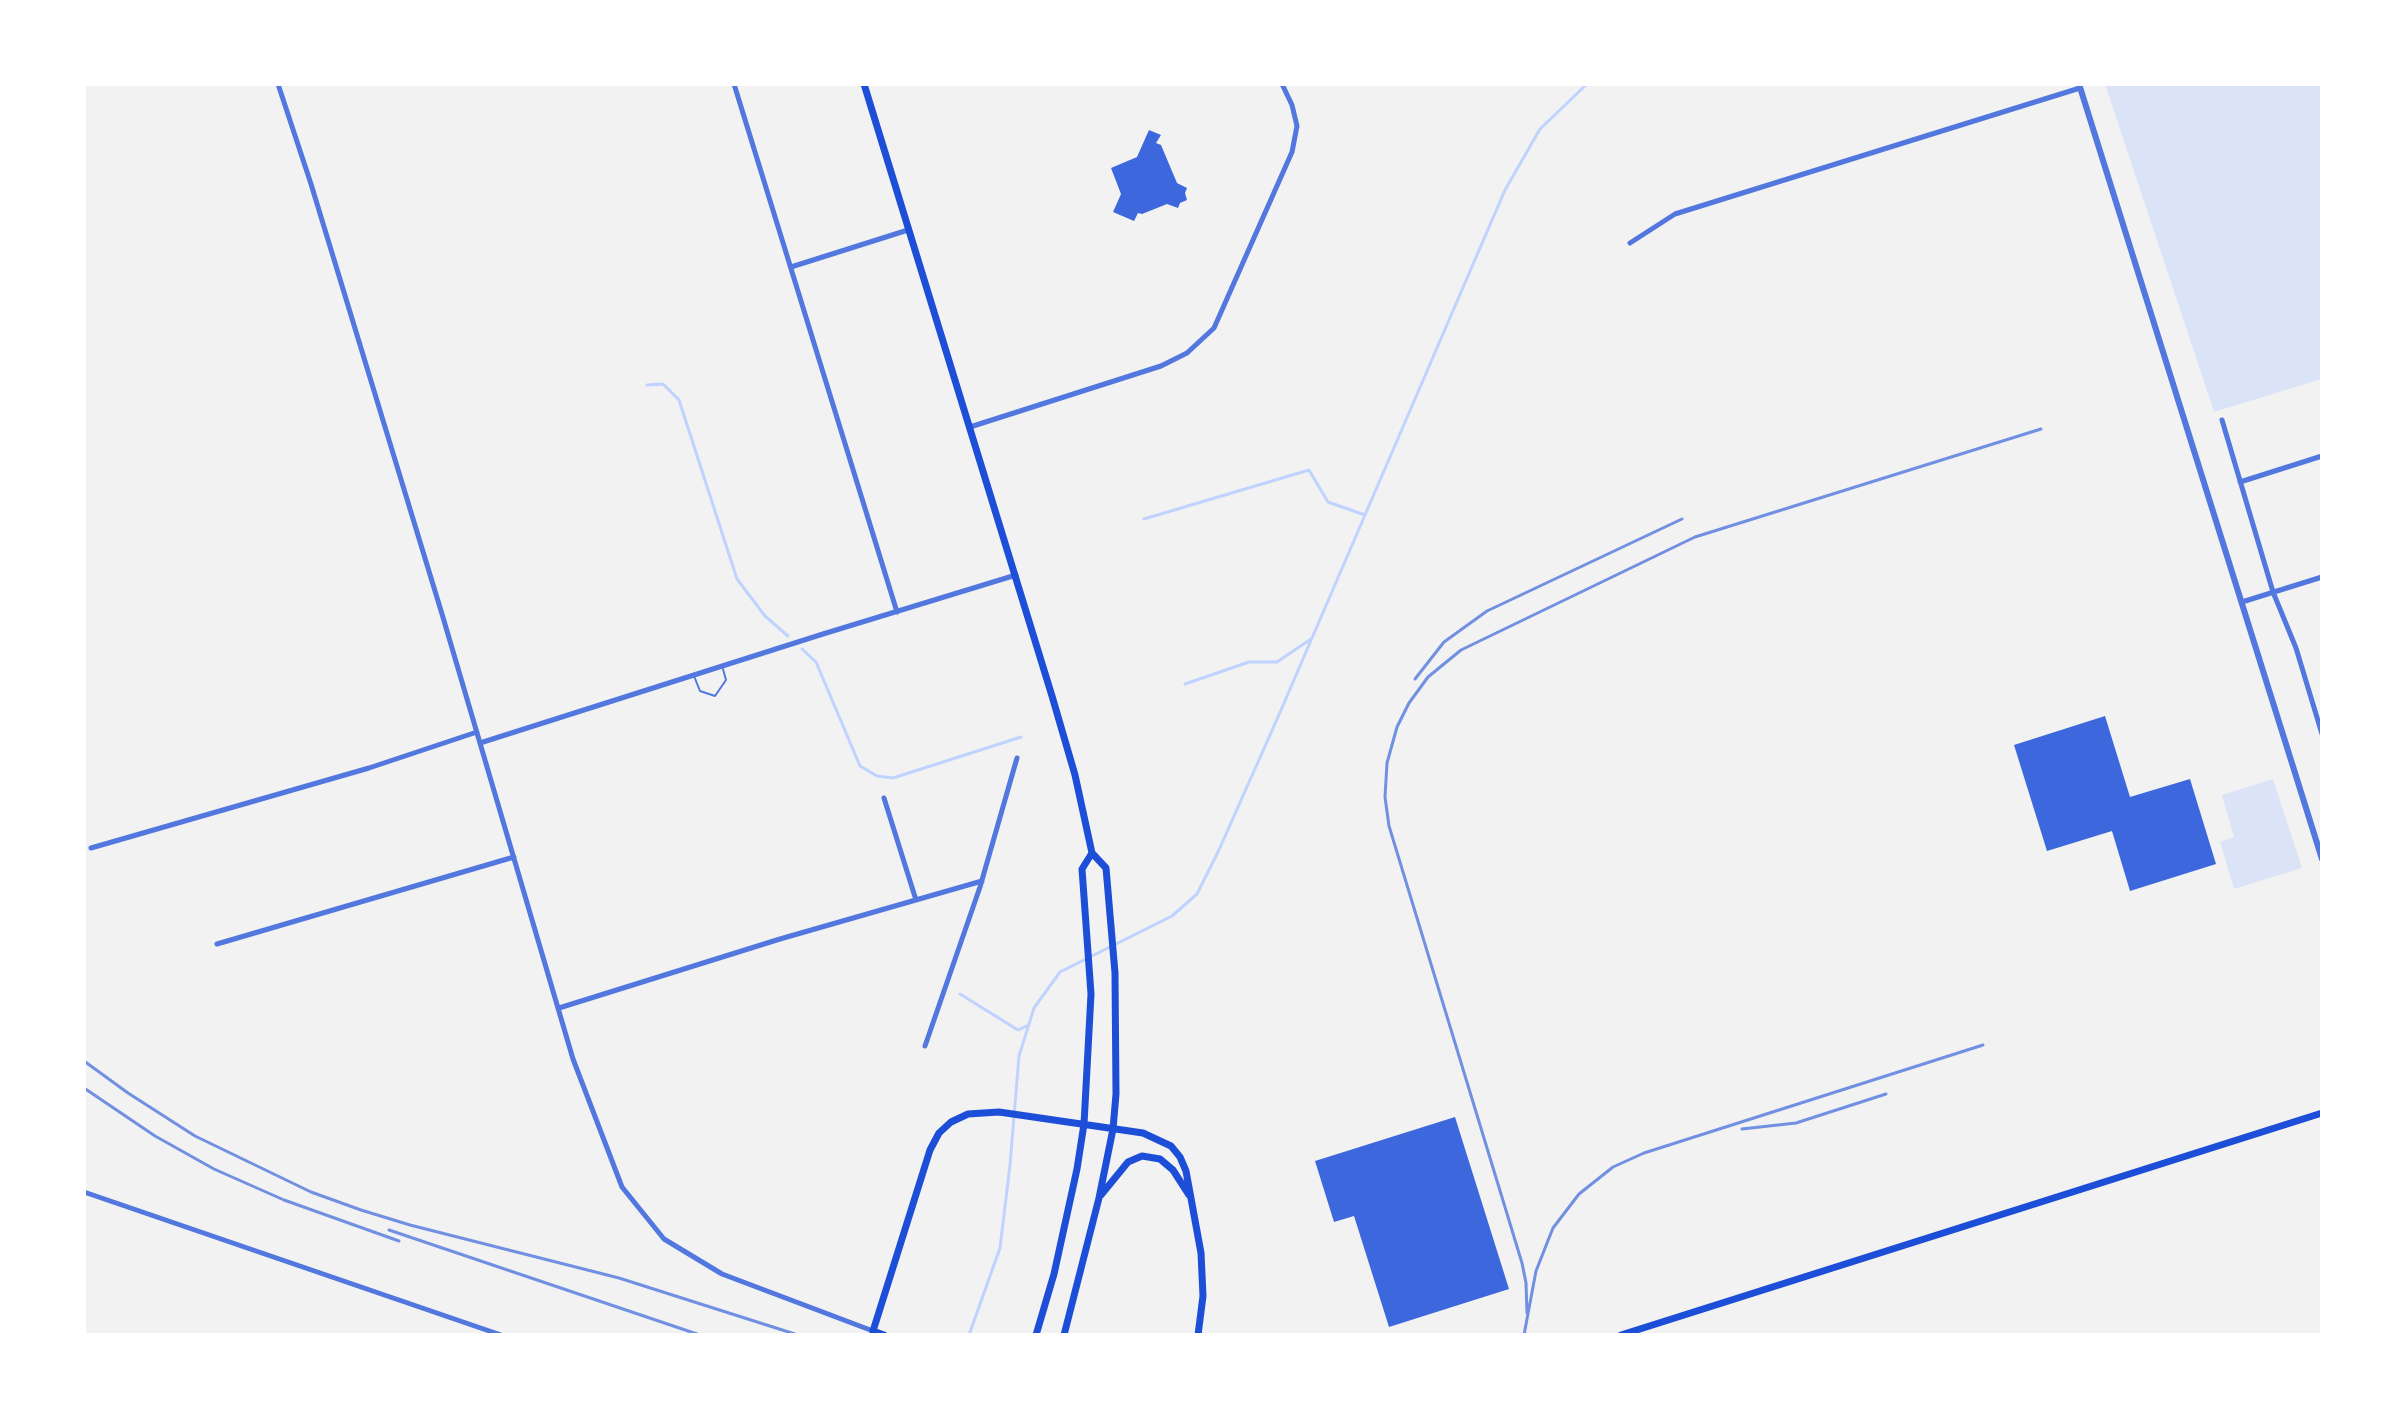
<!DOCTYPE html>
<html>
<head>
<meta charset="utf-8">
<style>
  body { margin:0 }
  #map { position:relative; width:2406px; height:1419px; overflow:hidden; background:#f2f2f2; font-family:Karla,sans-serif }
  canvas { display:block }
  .frame { position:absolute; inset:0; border:86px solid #fff; pointer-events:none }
</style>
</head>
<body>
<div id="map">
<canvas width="2406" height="1419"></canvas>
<div class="frame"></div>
</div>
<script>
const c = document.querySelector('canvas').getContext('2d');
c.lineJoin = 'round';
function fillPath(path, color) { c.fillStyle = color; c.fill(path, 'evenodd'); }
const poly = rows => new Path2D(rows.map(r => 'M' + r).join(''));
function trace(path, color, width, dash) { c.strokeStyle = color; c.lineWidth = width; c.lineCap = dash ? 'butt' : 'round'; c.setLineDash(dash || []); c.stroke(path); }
fillPath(poly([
  [2105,84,2322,84,2322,379,2214,412],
  [2273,779,2302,868,2234,889,2220,842,2234,837,2222,795]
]), '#dbe4f7');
trace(poly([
  [647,385,663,384,679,400,737,579,765,616,788,636],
  [1144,519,1309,470,1328,502,1365,515],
  [802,649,816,662,860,766,877,776,893,778,1021,737],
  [1185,684,1249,662,1277,662,1311,639],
  [960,994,1018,1030,1029,1025],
  [969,1335,1000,1248,1010,1165,1019,1056,1034,1008,1060,972,1172,916,1197,894,1218,852,1278,717,1505,190,1540,129,1587,84]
]), '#bfd3fe', 3);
fillPath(poly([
  [1149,130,1161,135,1156,143,1161,145,1177,183,1187,188,1185,193,1187,200,1180,203,1178,208,1167,204,1142,214,1138,213,1134,221,1113,212,1121,194,1111,168,1137,157],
  [2105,716,2130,797,2190,779,2216,864,2130,891,2112,831,2047,851,2014,745],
  [1455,1117,1509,1289,1389,1327,1354,1216,1334,1222,1315,1161]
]), '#3d67dc');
trace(poly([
  [694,676,700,691,715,696,726,680,723,669]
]), '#5277de', 2);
trace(poly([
  [278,84,311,184,442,614,573,1059,622,1187,664,1239,722,1274,873,1331],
  [734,84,897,612],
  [1630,243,1675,214,2080,88],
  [791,267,908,230],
  [2222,420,2273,592,2296,648,2322,734],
  [970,427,1161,366,1187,353,1214,328,1292,152,1297,126,1292,105,1282,84],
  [2240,482,2322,456],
  [2242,602,2322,577],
  [480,743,823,634,1016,575],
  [884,798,916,900],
  [91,848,369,768,477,732],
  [217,944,514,857],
  [559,1008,780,939,982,881],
  [925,1046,980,887,1017,758],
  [84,1192,501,1335]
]), '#5277de', 5);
trace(poly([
  [2079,84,2322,859]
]), '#5277de', 6);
trace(poly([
  [864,84,1052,696,1075,775,1092,853,1106,868,1115,973,1116,1094,1113,1129,1099,1198,1064,1335],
  [1101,1195,1128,1162,1142,1156,1160,1159,1173,1170,1189,1195],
  [884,1335,873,1331,930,1150,939,1133,951,1122,968,1114,999,1112,1143,1133,1171,1146,1180,1157,1186,1171,1201,1253,1203,1296,1198,1335],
  [1036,1335,1054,1274,1077,1169,1084,1124,1091,994,1082,869,1092,853],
  [1621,1335,2322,1113]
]), '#1d4ed8', 7);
trace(poly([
  [1415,679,1444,642,1487,611,1682,519],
  [84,1061,128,1093,195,1136,311,1192,361,1210,410,1225,619,1278,798,1335],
  [84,1088,155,1136,214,1169,284,1200,399,1241],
  [1742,1129,1796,1123,1886,1094],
  [389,1230,700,1335],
  [1527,1313,1526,1283,1522,1263,1389,826,1385,797,1387,763,1397,727,1409,703,1428,677,1461,650,1695,537,2041,429],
  [1524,1335,1536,1271,1553,1228,1579,1194,1613,1167,1644,1153,1983,1045]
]), '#7290e2', 3);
</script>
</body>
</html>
